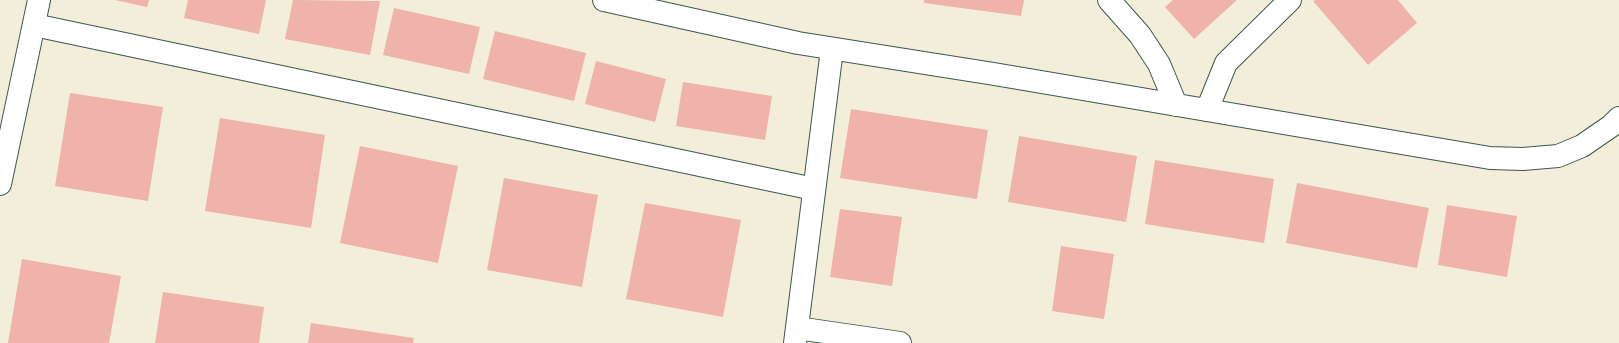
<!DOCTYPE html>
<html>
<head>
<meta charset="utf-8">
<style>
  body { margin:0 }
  canvas { display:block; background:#f2eeda }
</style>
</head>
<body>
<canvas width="1619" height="343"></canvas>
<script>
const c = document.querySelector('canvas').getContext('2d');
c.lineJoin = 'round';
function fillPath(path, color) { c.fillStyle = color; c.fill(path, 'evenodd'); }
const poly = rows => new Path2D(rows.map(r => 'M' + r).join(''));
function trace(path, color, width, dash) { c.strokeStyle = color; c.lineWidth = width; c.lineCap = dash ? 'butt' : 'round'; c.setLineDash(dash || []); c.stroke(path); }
fillPath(poly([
  [115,0,149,0,147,7],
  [188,0,266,0,259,34,184,18],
  [293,0,380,1,370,55,285,39],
  [924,0,1024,0,1021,16,924,3],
  [1173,0,1237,0,1194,39,1165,7],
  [1315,0,1398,0,1417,23,1368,65,1313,1],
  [394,8,480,27,469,74,383,55],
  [495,31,586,53,574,101,483,79],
  [596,61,666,79,655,122,585,104],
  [683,82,772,96,765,140,676,126],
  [70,93,163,107,148,201,55,186],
  [851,109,988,130,977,199,840,178],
  [220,118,325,135,311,228,205,211],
  [1019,136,1137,156,1126,222,1008,202],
  [360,146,458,166,438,263,340,243],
  [1155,160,1274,179,1264,243,1145,224],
  [504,178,598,195,582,287,487,270],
  [1297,183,1429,208,1417,268,1286,243],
  [645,203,741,220,723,317,626,299],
  [1447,205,1517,216,1507,277,1438,265],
  [840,209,902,217,892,286,830,277],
  [1061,246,1114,254,1104,319,1052,311],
  [22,259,121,276,109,343,8,343],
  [163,292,264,307,259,343,155,343],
  [311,323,414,338,413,343,308,343]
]), '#efb3ab');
const minor = poly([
  [604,0,798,43,994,74,1490,158,1523,159,1558,156,1582,146,1611,126,1619,118],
  [1109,0,1140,35,1159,64,1176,105],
  [34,25,814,189],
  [1207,110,1226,63,1290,0],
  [0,184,39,0],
  [797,328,900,343],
  [795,343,832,49]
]);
trace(minor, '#3f584d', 24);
trace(minor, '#fff', 22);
</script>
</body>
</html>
